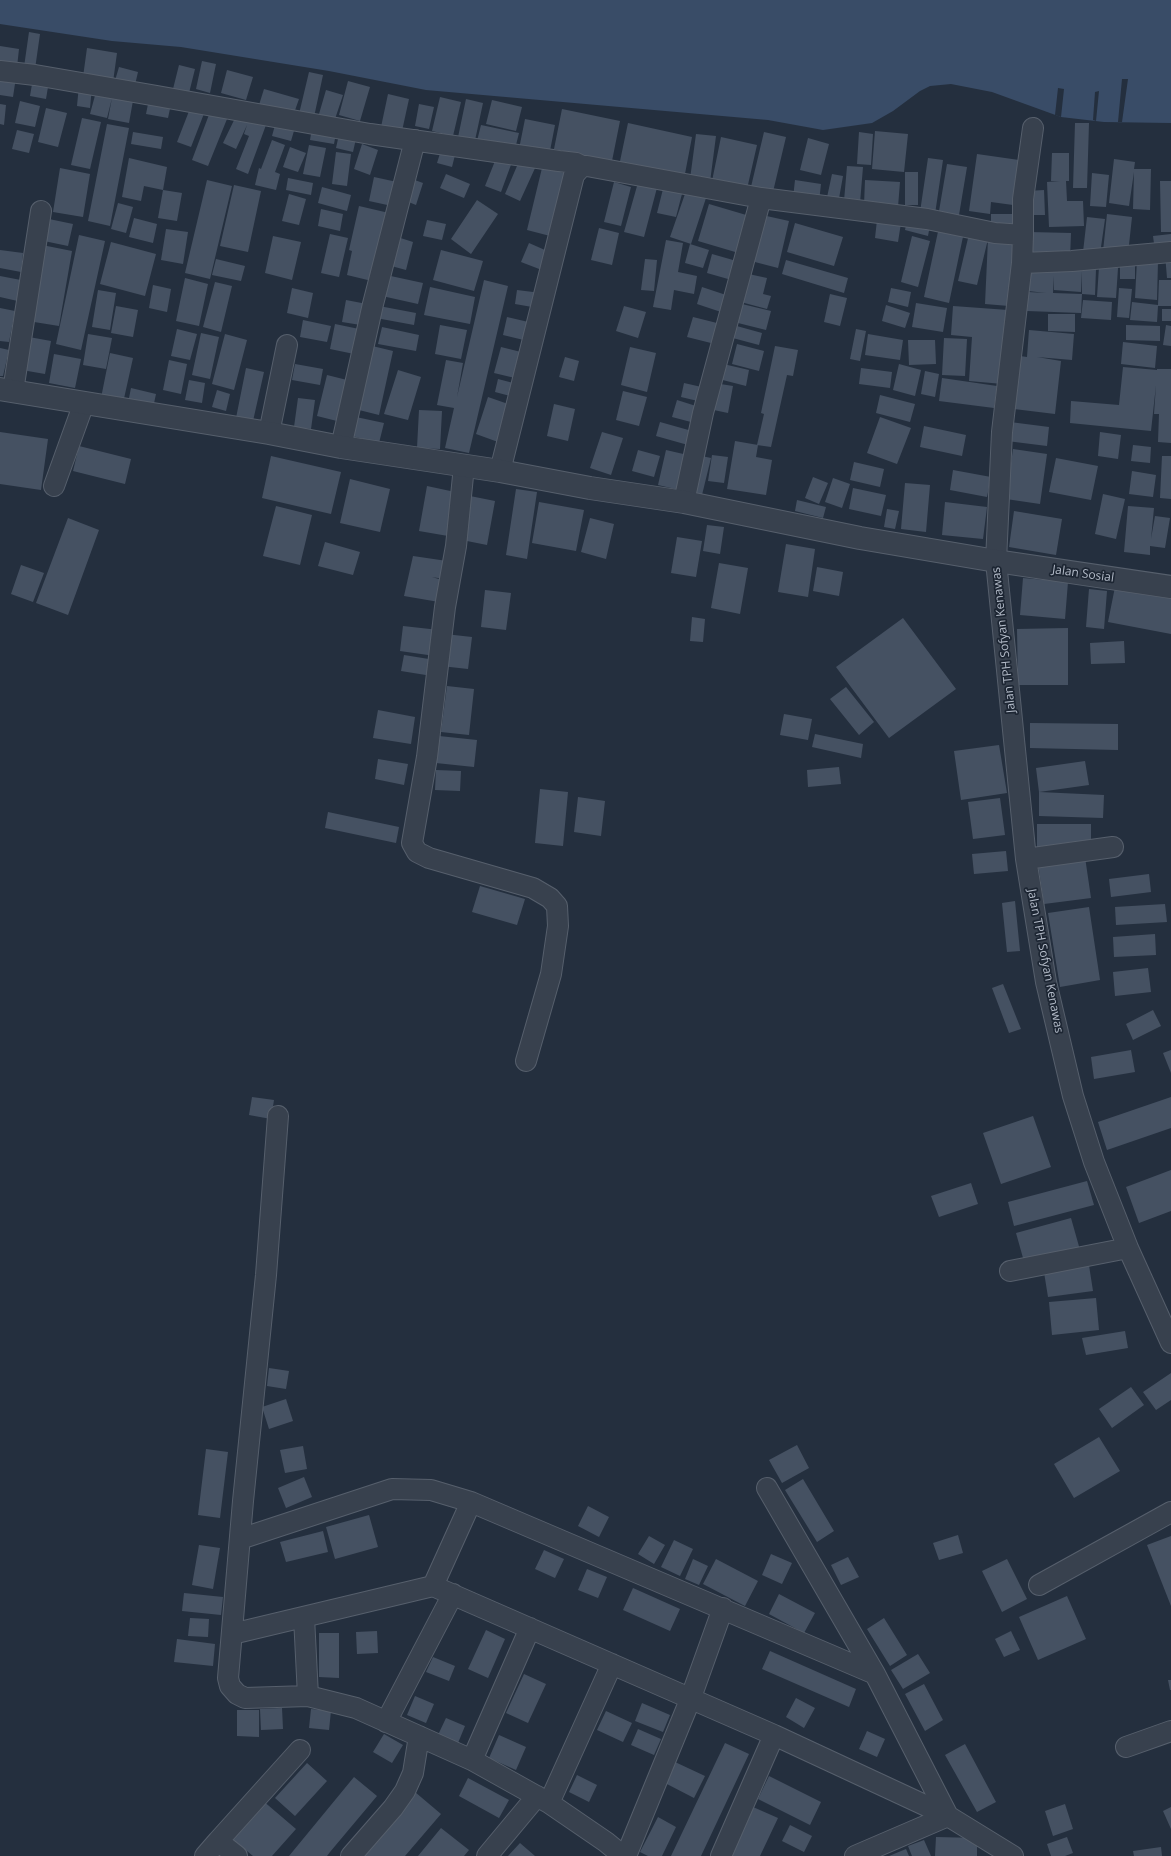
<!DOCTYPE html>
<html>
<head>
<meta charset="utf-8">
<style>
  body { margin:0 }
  canvas { display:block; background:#242f3e }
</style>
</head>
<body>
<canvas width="1171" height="1856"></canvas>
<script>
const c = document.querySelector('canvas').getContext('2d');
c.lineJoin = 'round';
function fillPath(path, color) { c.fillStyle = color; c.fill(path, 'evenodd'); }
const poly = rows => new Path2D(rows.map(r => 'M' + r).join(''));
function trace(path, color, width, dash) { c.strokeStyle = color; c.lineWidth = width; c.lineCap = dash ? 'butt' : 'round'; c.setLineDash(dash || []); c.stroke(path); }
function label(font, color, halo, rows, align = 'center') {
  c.font = font + ' "Open Sans",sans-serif'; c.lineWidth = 3.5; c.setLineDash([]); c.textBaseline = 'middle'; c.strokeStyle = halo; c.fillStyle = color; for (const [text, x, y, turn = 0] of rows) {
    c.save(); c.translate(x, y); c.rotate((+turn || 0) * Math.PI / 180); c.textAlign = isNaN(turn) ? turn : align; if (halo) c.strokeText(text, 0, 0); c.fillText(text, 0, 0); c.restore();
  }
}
fillPath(poly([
  [0,0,1171,0,1171,123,1104,122,1061,117,992,92,951,84,930,86,920,91,893,111,872,123,823,130,768,120,426,90,329,71,181,47,112,41,0,24]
]), '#394c67');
fillPath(poly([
  [1122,79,1128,79,1122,122,1118,122],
  [1058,88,1064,89,1061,117,1055,115],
  [1099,91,1096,121,1093,120,1095,92]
]), '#242f3e');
fillPath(poly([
  [29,32,40,34,35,69,24,67],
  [0,46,19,49,17,67,0,65],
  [87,48,117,53,113,82,83,77],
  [202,61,216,64,210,93,196,89],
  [179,65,195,69,189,93,173,89],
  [119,67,138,72,134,89,114,84],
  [227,70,253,77,246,100,221,93],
  [309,72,323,75,314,117,299,114],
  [0,74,16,77,13,97,0,95],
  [33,78,49,81,46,99,30,96],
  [348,81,370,87,360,121,339,115],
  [79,85,92,87,90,108,77,106],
  [97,88,134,95,129,123,108,119,112,98,107,118,90,114],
  [264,89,299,99,293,116,259,105],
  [326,90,343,95,335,119,319,114],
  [388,94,409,99,402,131,381,127],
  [440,97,461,102,453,136,432,131],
  [149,99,171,104,168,118,146,114],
  [466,99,483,103,474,145,457,142],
  [492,100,522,107,516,131,486,124],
  [20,101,40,106,35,127,15,123],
  [0,104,6,105,4,125,0,124],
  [419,104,434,107,429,129,415,126],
  [191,106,205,111,191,147,177,142],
  [46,108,67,113,58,147,38,142],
  [562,109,620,121,612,161,554,149],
  [210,112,227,119,208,166,192,160],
  [237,114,266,125,248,174,236,169,249,136,244,134,247,125,236,149,223,143],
  [82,118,101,122,90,169,71,165],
  [277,118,296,124,291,141,272,136],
  [525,119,555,125,549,156,519,149],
  [628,123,692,137,684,179,619,166],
  [1075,123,1089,123,1087,188,1073,188],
  [107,124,129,128,110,226,88,221],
  [481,125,519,133,515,149,477,141],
  [312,128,336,133,334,144,310,140],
  [17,130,34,134,29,153,12,149],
  [340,130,357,134,353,152,336,148],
  [875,131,908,134,904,172,872,169],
  [133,132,163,137,161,149,131,144],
  [764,132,786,137,772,196,750,191],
  [859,132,873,134,871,165,857,164],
  [696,134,716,136,710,182,690,179],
  [721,137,757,145,747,189,712,181],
  [808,138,829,144,821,175,800,170],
  [272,140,285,145,275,172,280,174,276,190,255,185,259,168,261,169],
  [362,144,378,150,370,175,354,169],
  [309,145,326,148,320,177,303,174],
  [290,147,306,153,298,172,283,167],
  [442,147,456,151,452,167,437,163],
  [336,152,351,154,347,186,332,184],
  [1052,153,1069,153,1069,181,1066,181,1067,201,1083,201,1084,226,1049,227,1047,182,1060,181,1051,181],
  [977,154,1019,160,1013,205,991,202,990,214,969,211],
  [497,156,512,162,501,192,485,186],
  [129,158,167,167,163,190,144,186,141,201,122,197],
  [928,158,943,160,935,214,920,212],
  [520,159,536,166,520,201,505,194],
  [1114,159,1135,162,1134,169,1151,169,1150,210,1133,209,1134,172,1129,206,1109,203],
  [947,164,967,167,958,221,938,217],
  [847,166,863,167,860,203,844,201],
  [60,168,90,174,83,217,53,212],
  [542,168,569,174,554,237,527,230],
  [905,172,918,172,918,205,905,205],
  [1092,173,1109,175,1106,207,1090,206],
  [446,174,470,184,464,198,440,188],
  [832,174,843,176,838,204,826,202],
  [374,177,397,182,392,206,369,201],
  [288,178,313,183,311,195,286,190],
  [412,179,423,183,416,205,406,201],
  [639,179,658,184,644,237,624,232],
  [207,180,232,186,210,279,185,273],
  [795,180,821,184,819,202,793,198],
  [865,180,900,182,898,207,864,205],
  [1160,181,1171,181,1171,232,1161,232],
  [614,182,631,187,621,226,604,222],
  [234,185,261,191,248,252,220,246],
  [664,185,683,190,676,217,657,213],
  [322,187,351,195,347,211,318,203],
  [163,190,182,193,177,221,158,218],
  [1044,190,1045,215,1030,215,1028,191],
  [686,191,706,198,691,244,670,237],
  [289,194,306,199,299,225,282,221],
  [477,200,498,214,471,254,451,239],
  [118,203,133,207,126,233,111,229],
  [709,204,753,217,742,254,698,241],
  [359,206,389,213,376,282,347,275,352,251,349,250],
  [321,209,343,214,340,231,318,226],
  [991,214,1013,214,1014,231,991,231],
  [1107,214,1132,217,1128,254,1103,251],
  [762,215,789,221,778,268,751,261],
  [1087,217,1105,219,1100,254,1083,252],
  [134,218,157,224,153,243,129,237],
  [49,219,73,224,68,246,44,241],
  [427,220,446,224,442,240,423,236],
  [877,220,901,223,898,242,875,238],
  [907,220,930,225,928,236,905,230],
  [795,223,843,237,834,266,787,252],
  [939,227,964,232,949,303,924,297],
  [599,228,619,233,612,265,591,260],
  [166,229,188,232,183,264,161,260],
  [1029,232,1071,233,1070,259,1028,259],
  [330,234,348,238,339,277,321,273],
  [969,234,1013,241,1009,306,985,304,988,239,977,285,958,281],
  [1171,234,1171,249,1155,251,1153,236],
  [79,235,105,241,81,350,56,344],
  [391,235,413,242,406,270,384,264],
  [273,236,301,242,292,280,265,273],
  [912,236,930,241,918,287,901,282],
  [666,240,683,243,678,272,697,276,694,294,674,290,671,310,653,307],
  [111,242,156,254,145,296,100,284],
  [529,243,554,254,547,272,521,262],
  [690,244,709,250,703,268,685,263],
  [42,245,72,251,59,326,28,321],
  [0,250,23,253,21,272,0,268],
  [441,250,483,261,474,291,433,280],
  [712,254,740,262,735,281,707,273],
  [1165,254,1171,254,1171,278,1167,278],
  [216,259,245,266,241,281,212,275],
  [645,259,657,260,654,291,641,290],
  [786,260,848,278,844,293,782,274],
  [1120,260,1135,261,1135,279,1120,279],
  [1137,260,1158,261,1157,300,1135,298],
  [1030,267,1096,269,1095,295,1082,294,1081,313,1027,311,1028,292,1046,293,1028,291],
  [1082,271,1082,294,1053,293,1054,276,1054,290,1081,292],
  [1099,267,1118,268,1116,298,1097,297],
  [744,273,767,278,763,294,771,296,767,309,737,301],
  [386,275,423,283,418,304,382,296],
  [0,276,26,281,22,302,0,297],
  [185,278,208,284,199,326,176,321],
  [484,280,508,286,469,453,445,448,454,408,437,405,446,360,463,363,457,397],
  [1159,280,1171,280,1171,306,1158,306,1157,322,1130,320,1132,302,1158,305],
  [215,282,232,286,221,332,203,327],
  [153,285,171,289,167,312,149,308],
  [430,287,475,297,470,324,424,315],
  [702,287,732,297,727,314,697,304],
  [292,288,313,293,308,318,287,313],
  [891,288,911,292,908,307,888,302],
  [1119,288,1132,289,1129,318,1117,317],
  [98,290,116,293,110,330,92,327],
  [517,290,541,293,538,308,515,304],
  [830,294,847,298,840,326,824,322],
  [346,300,372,305,367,326,342,322],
  [1083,300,1112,302,1111,320,1081,318],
  [916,303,947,308,943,332,912,327],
  [742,304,771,311,766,330,738,323],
  [886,305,910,313,905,328,882,321],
  [116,306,138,310,133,337,111,333],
  [379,306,416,313,414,325,376,318],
  [624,306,646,312,638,338,616,331],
  [953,306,1008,310,1003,384,969,381,972,337,951,335],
  [0,308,15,311,9,342,0,341],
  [1162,309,1171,309,1171,321,1162,321],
  [1048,314,1075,314,1075,332,1048,331],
  [507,317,537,324,532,342,503,335],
  [693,317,721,324,715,344,687,337],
  [303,320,331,326,327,342,300,337],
  [335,324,364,330,359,355,330,349],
  [440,325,467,330,461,359,435,354],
  [733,325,762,333,759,345,729,337],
  [1126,325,1160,326,1160,341,1126,340],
  [1166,325,1171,326,1171,346,1163,345],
  [382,327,419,335,416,351,378,344],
  [177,329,197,334,190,360,171,356],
  [856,329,866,331,860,361,850,359],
  [1029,330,1074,334,1072,360,1037,357,1061,361,1055,414,1014,409,1020,356,1027,357],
  [201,333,219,337,210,379,192,375],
  [88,334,112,338,106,369,83,365],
  [225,334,247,340,234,390,212,384],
  [868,334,903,340,900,360,865,355],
  [29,337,51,341,45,374,22,370],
  [944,338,967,339,965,376,942,375],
  [908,340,935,340,936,364,909,365],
  [1123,342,1157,346,1155,368,1121,364],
  [364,344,393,351,379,415,351,408],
  [737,344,764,351,759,371,732,364],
  [775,346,798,350,793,376,787,375,771,447,757,445,764,414,761,413],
  [501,347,525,353,519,379,494,373],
  [630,347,656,353,647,392,621,385],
  [0,348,9,350,3,376,0,376],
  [110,353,133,358,123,403,101,398],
  [54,354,81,359,75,388,49,383],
  [565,357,579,361,574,381,559,377],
  [169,360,187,364,181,394,163,390],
  [719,363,749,370,746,386,715,378],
  [295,364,323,369,320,385,292,380],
  [899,364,921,370,915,396,893,390],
  [1123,367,1157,370,1157,369,1171,369,1171,443,1158,442,1159,414,1154,414,1156,385,1151,431,1070,423,1071,401,1119,405],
  [246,368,264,372,253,421,236,418],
  [861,368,892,372,890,388,859,384],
  [398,370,421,377,408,420,384,414],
  [925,371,939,374,935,397,921,394],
  [327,375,355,382,345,423,317,416],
  [942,378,997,386,994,408,939,401],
  [498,379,517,384,514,397,495,392],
  [189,380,205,383,202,403,185,400],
  [684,383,706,388,702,402,681,397],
  [714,383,733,386,728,413,709,409],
  [131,388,156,394,153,408,128,403],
  [217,390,230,394,226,411,212,407],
  [623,391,647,397,639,426,616,420],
  [880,395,915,404,910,422,876,413],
  [488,397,511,405,498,442,476,434],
  [298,398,315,400,311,429,294,427],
  [677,400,696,406,691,422,672,417],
  [554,404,575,409,568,441,547,436],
  [419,410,442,411,440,449,417,448],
  [356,417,384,423,379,443,352,436],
  [880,417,911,428,897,464,867,453],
  [660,422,692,431,688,445,656,436],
  [1010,422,1049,427,1047,446,1007,441],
  [924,426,966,435,962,456,920,447],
  [0,432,48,439,41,490,0,484],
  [602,432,623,438,611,475,590,468],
  [1100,432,1121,435,1118,459,1098,456],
  [735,441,758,445,756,457,772,460,766,495,727,489],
  [1133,445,1151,447,1150,463,1131,461],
  [79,446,131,459,125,484,73,471],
  [1013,449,1047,454,1040,504,1006,499],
  [638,450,660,456,654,477,632,471],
  [666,450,692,456,684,491,658,485],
  [697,455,711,458,702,495,688,491],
  [712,455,728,457,724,483,708,481],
  [271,456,341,472,331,514,262,498],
  [1162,456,1171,456,1171,499,1160,498],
  [1056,458,1098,466,1091,500,1049,492],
  [854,462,884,469,880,487,850,480],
  [953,470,991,477,987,497,950,490],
  [1132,471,1156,475,1153,497,1129,494],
  [813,477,828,483,819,504,805,498],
  [833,478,850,484,842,508,825,502],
  [350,479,390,489,380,532,340,523],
  [905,483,930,485,926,532,901,529],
  [427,486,455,492,448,536,419,531],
  [853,488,886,495,881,516,849,509],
  [516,489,537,492,527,559,506,555],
  [1103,494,1125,499,1116,539,1095,534],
  [470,496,495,501,487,545,462,540],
  [797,500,826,507,823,518,795,511],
  [539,502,584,510,576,551,532,543],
  [945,502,987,507,983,539,942,535],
  [276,506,312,515,300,565,263,556],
  [1128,506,1154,508,1151,539,1155,516,1170,518,1165,548,1150,546,1150,555,1124,552],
  [887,509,899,511,895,529,884,527],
  [1014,511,1062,519,1056,555,1009,547],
  [68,518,99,530,68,615,36,603],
  [590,518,614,524,606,559,581,552],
  [707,525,724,527,720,554,703,551],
  [677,537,702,541,696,577,671,573],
  [325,542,360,552,353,575,318,566],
  [786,544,815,549,808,597,778,592],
  [413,556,447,561,444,579,432,577,442,580,439,602,404,596],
  [719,563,748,568,740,614,711,608],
  [21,565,44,573,33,602,11,594],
  [817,567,843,572,839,596,813,591],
  [1023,578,1068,582,1065,619,1020,615],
  [1115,587,1171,598,1171,634,1108,622],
  [1089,589,1107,591,1104,629,1086,627],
  [485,590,511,593,506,630,481,627],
  [692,617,705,619,703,642,690,641],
  [903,618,956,689,889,738,836,667],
  [403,626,439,630,435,656,400,651],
  [1068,628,1068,685,1018,685,1017,629],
  [445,634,472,637,468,669,441,666],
  [1124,641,1125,663,1091,664,1090,643],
  [404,655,435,660,432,676,401,671],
  [447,686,474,689,469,735,441,732],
  [846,687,874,722,859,735,830,699],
  [378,710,415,717,411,744,373,738],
  [784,714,812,719,808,740,780,735],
  [1030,723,1118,724,1118,750,1030,748],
  [815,734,863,744,861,758,812,747],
  [439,736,477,740,474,767,436,763],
  [999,745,1007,793,961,800,954,751],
  [378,759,408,764,404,785,375,779],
  [1085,761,1089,785,1039,792,1104,795,1103,818,1039,816,1039,792,1036,768],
  [839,767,841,784,808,787,807,770],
  [436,770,461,771,460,791,435,790],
  [540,789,568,792,563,846,535,843],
  [578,797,605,801,601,836,574,832],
  [1000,798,1005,835,973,839,968,802],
  [328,812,399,827,396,843,325,828],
  [1037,824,1091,824,1091,849,1037,849],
  [1006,851,1008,871,974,874,972,854],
  [1085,857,1091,898,1044,904,1038,863],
  [1149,874,1151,892,1111,897,1109,879],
  [480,886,525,899,517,925,472,912],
  [1015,901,1020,951,1007,952,1002,903],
  [1165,904,1167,922,1116,925,1115,907],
  [1089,907,1100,980,1060,987,1048,913],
  [1155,934,1156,955,1114,957,1113,937],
  [1148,968,1151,992,1115,996,1113,972],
  [1003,984,1021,1029,1009,1033,992,988],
  [1153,1010,1161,1026,1133,1040,1126,1024],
  [1131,1050,1135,1072,1094,1079,1091,1057],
  [1171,1050,1171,1073,1163,1053],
  [252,1097,274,1100,271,1119,249,1115],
  [1171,1097,1171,1128,1107,1150,1098,1122],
  [1033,1116,1051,1167,1001,1184,983,1133],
  [1171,1170,1171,1211,1139,1223,1126,1187],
  [1087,1181,1094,1205,1014,1226,1008,1202],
  [971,1183,978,1204,939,1217,931,1196],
  [1071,1218,1080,1250,1025,1265,1016,1233],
  [1088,1259,1093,1291,1048,1297,1043,1266],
  [1096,1298,1099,1330,1052,1335,1049,1302],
  [1125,1331,1128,1348,1086,1355,1082,1338],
  [269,1368,289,1371,286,1389,267,1386],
  [1171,1373,1171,1400,1156,1410,1143,1392],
  [1131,1387,1144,1405,1112,1428,1099,1409],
  [286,1399,293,1421,269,1429,262,1407],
  [1099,1437,1120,1471,1074,1498,1054,1464],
  [797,1445,809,1468,782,1483,769,1460],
  [303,1446,307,1469,285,1473,280,1450],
  [206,1449,228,1452,220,1518,198,1515],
  [304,1477,312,1497,286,1508,278,1488],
  [803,1479,834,1531,817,1542,785,1490],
  [588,1506,609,1517,599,1537,578,1526],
  [369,1515,378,1547,335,1559,326,1527],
  [323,1531,328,1552,286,1562,280,1542],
  [958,1535,963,1553,939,1560,933,1543],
  [649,1536,665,1545,654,1564,638,1554],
  [1171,1536,1171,1606,1147,1545],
  [674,1540,693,1549,680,1576,661,1567],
  [199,1545,220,1548,213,1589,192,1585],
  [544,1550,564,1559,555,1578,535,1569],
  [771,1554,792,1563,782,1584,762,1575],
  [848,1557,859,1577,841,1585,831,1565],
  [693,1559,708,1566,699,1585,685,1579],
  [716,1559,758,1581,745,1606,703,1584],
  [1007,1559,1027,1599,1002,1612,982,1571],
  [587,1569,607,1577,598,1598,578,1590],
  [633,1588,680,1609,670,1631,623,1610],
  [184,1593,223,1597,221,1615,182,1611],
  [779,1594,815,1613,804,1633,769,1614],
  [1067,1596,1086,1639,1038,1660,1019,1617],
  [190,1618,209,1619,208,1637,188,1636],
  [884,1618,907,1655,890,1666,867,1629],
  [486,1630,505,1639,488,1678,468,1669],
  [377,1631,378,1653,357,1654,356,1632],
  [1011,1631,1020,1650,1004,1657,995,1639],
  [319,1633,339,1633,339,1678,319,1677],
  [177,1639,215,1644,213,1666,174,1662],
  [770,1651,856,1689,849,1707,762,1669],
  [918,1654,930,1673,903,1689,891,1670],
  [433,1657,455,1666,449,1681,426,1672],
  [524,1674,546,1684,528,1723,506,1713],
  [1168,1680,1171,1680,1171,1690,1170,1690],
  [924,1684,943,1720,925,1731,905,1694],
  [415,1696,434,1704,426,1723,407,1715],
  [796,1698,815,1708,804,1728,786,1717],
  [642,1703,670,1715,663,1732,635,1721],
  [282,1708,283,1729,261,1730,260,1709],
  [311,1709,331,1711,329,1730,309,1728],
  [237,1710,259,1710,259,1737,237,1736],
  [606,1711,632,1723,623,1742,597,1730],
  [446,1718,465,1726,458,1743,438,1735],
  [638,1729,661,1739,654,1755,631,1745],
  [867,1731,885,1739,877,1757,859,1749],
  [384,1734,403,1745,392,1763,373,1752],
  [499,1735,526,1747,516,1770,489,1758],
  [725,1743,749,1754,701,1856,671,1856],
  [965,1744,996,1802,977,1812,945,1755],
  [675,1762,705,1776,694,1798,665,1783],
  [307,1763,327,1781,295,1816,275,1798],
  [577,1775,597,1785,589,1802,569,1792],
  [769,1776,821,1802,810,1825,758,1799],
  [354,1777,377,1796,330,1852,327,1856,289,1856],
  [468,1778,509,1800,499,1818,459,1796],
  [415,1792,441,1814,405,1856,362,1856],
  [262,1800,296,1829,272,1856,253,1856,230,1837],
  [1065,1804,1073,1829,1053,1836,1045,1811],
  [753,1807,778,1818,760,1856,730,1856],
  [1171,1807,1171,1829,1163,1811],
  [658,1817,676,1827,662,1856,648,1856,640,1852],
  [790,1825,812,1836,804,1852,782,1841],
  [441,1828,469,1850,464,1856,418,1856],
  [936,1837,977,1838,977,1856,935,1856],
  [1067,1837,1073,1853,1065,1856,1051,1856,1047,1844],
  [924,1840,931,1856,912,1856,908,1846],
  [520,1843,535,1856,508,1856],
  [1161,1847,1162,1856,1134,1856,1133,1851],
  [906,1849,909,1856,889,1856]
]), '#455162');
const minor = poly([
  [0,71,35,75,157,96,370,134,559,161,576,163,582,166],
  [1023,235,1023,199,1033,128],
  [1022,263,1072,261,1171,252],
  [13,391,41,211],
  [269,433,287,345],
  [341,447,373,304,415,140],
  [464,466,456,546,445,607,427,757,412,843,417,852,429,858,533,888,550,898,557,906,558,926,551,974,526,1061],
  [500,471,574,175,582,166,587,166,761,198,927,219,995,233,1023,235,1022,263,1002,432,996,561,1026,859,1046,982,1073,1096,1094,1162,1128,1248,1171,1343],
  [54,486,84,403],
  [684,502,703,413,761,198],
  [1026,859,1113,847],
  [278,1116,266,1275,243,1501,228,1678,230,1686,237,1694,245,1698,308,1696,356,1708,472,1760,549,1803,606,1842,623,1856],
  [1010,1271,1128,1248],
  [767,1488,875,1674,948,1816,855,1856],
  [240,1539,392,1489,431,1490,471,1502],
  [1039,1585,1171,1512],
  [433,1586,471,1502,875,1674],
  [304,1617,308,1696],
  [232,1634,433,1586,774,1735,948,1816,1013,1856],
  [386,1722,453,1594],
  [1126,1747,1171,1731],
  [472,1760,530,1628],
  [549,1803,612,1664],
  [218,1841,300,1750],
  [205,1856,218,1841,237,1856],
  [351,1856,393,1808,405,1791,413,1773,419,1736],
  [487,1856,537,1796],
  [626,1856,690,1700,723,1608],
  [721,1856,774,1735]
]);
const tertiary = poly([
  [0,389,269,433,341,447,500,471,590,488,684,502,860,538,996,561,1171,587]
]);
trace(minor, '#565f6c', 22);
trace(tertiary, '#565f6c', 24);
trace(minor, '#38414e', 20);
trace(tertiary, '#38414e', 22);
label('12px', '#b4bcc9', '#1d2633', [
  ["Jalan Sosial",1083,574,8],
  ["Jalan TPH Sofyan Kenawas",1004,640,-96],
  ["Jalan TPH Sofyan Kenawas",1045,961,79]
]);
</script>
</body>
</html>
